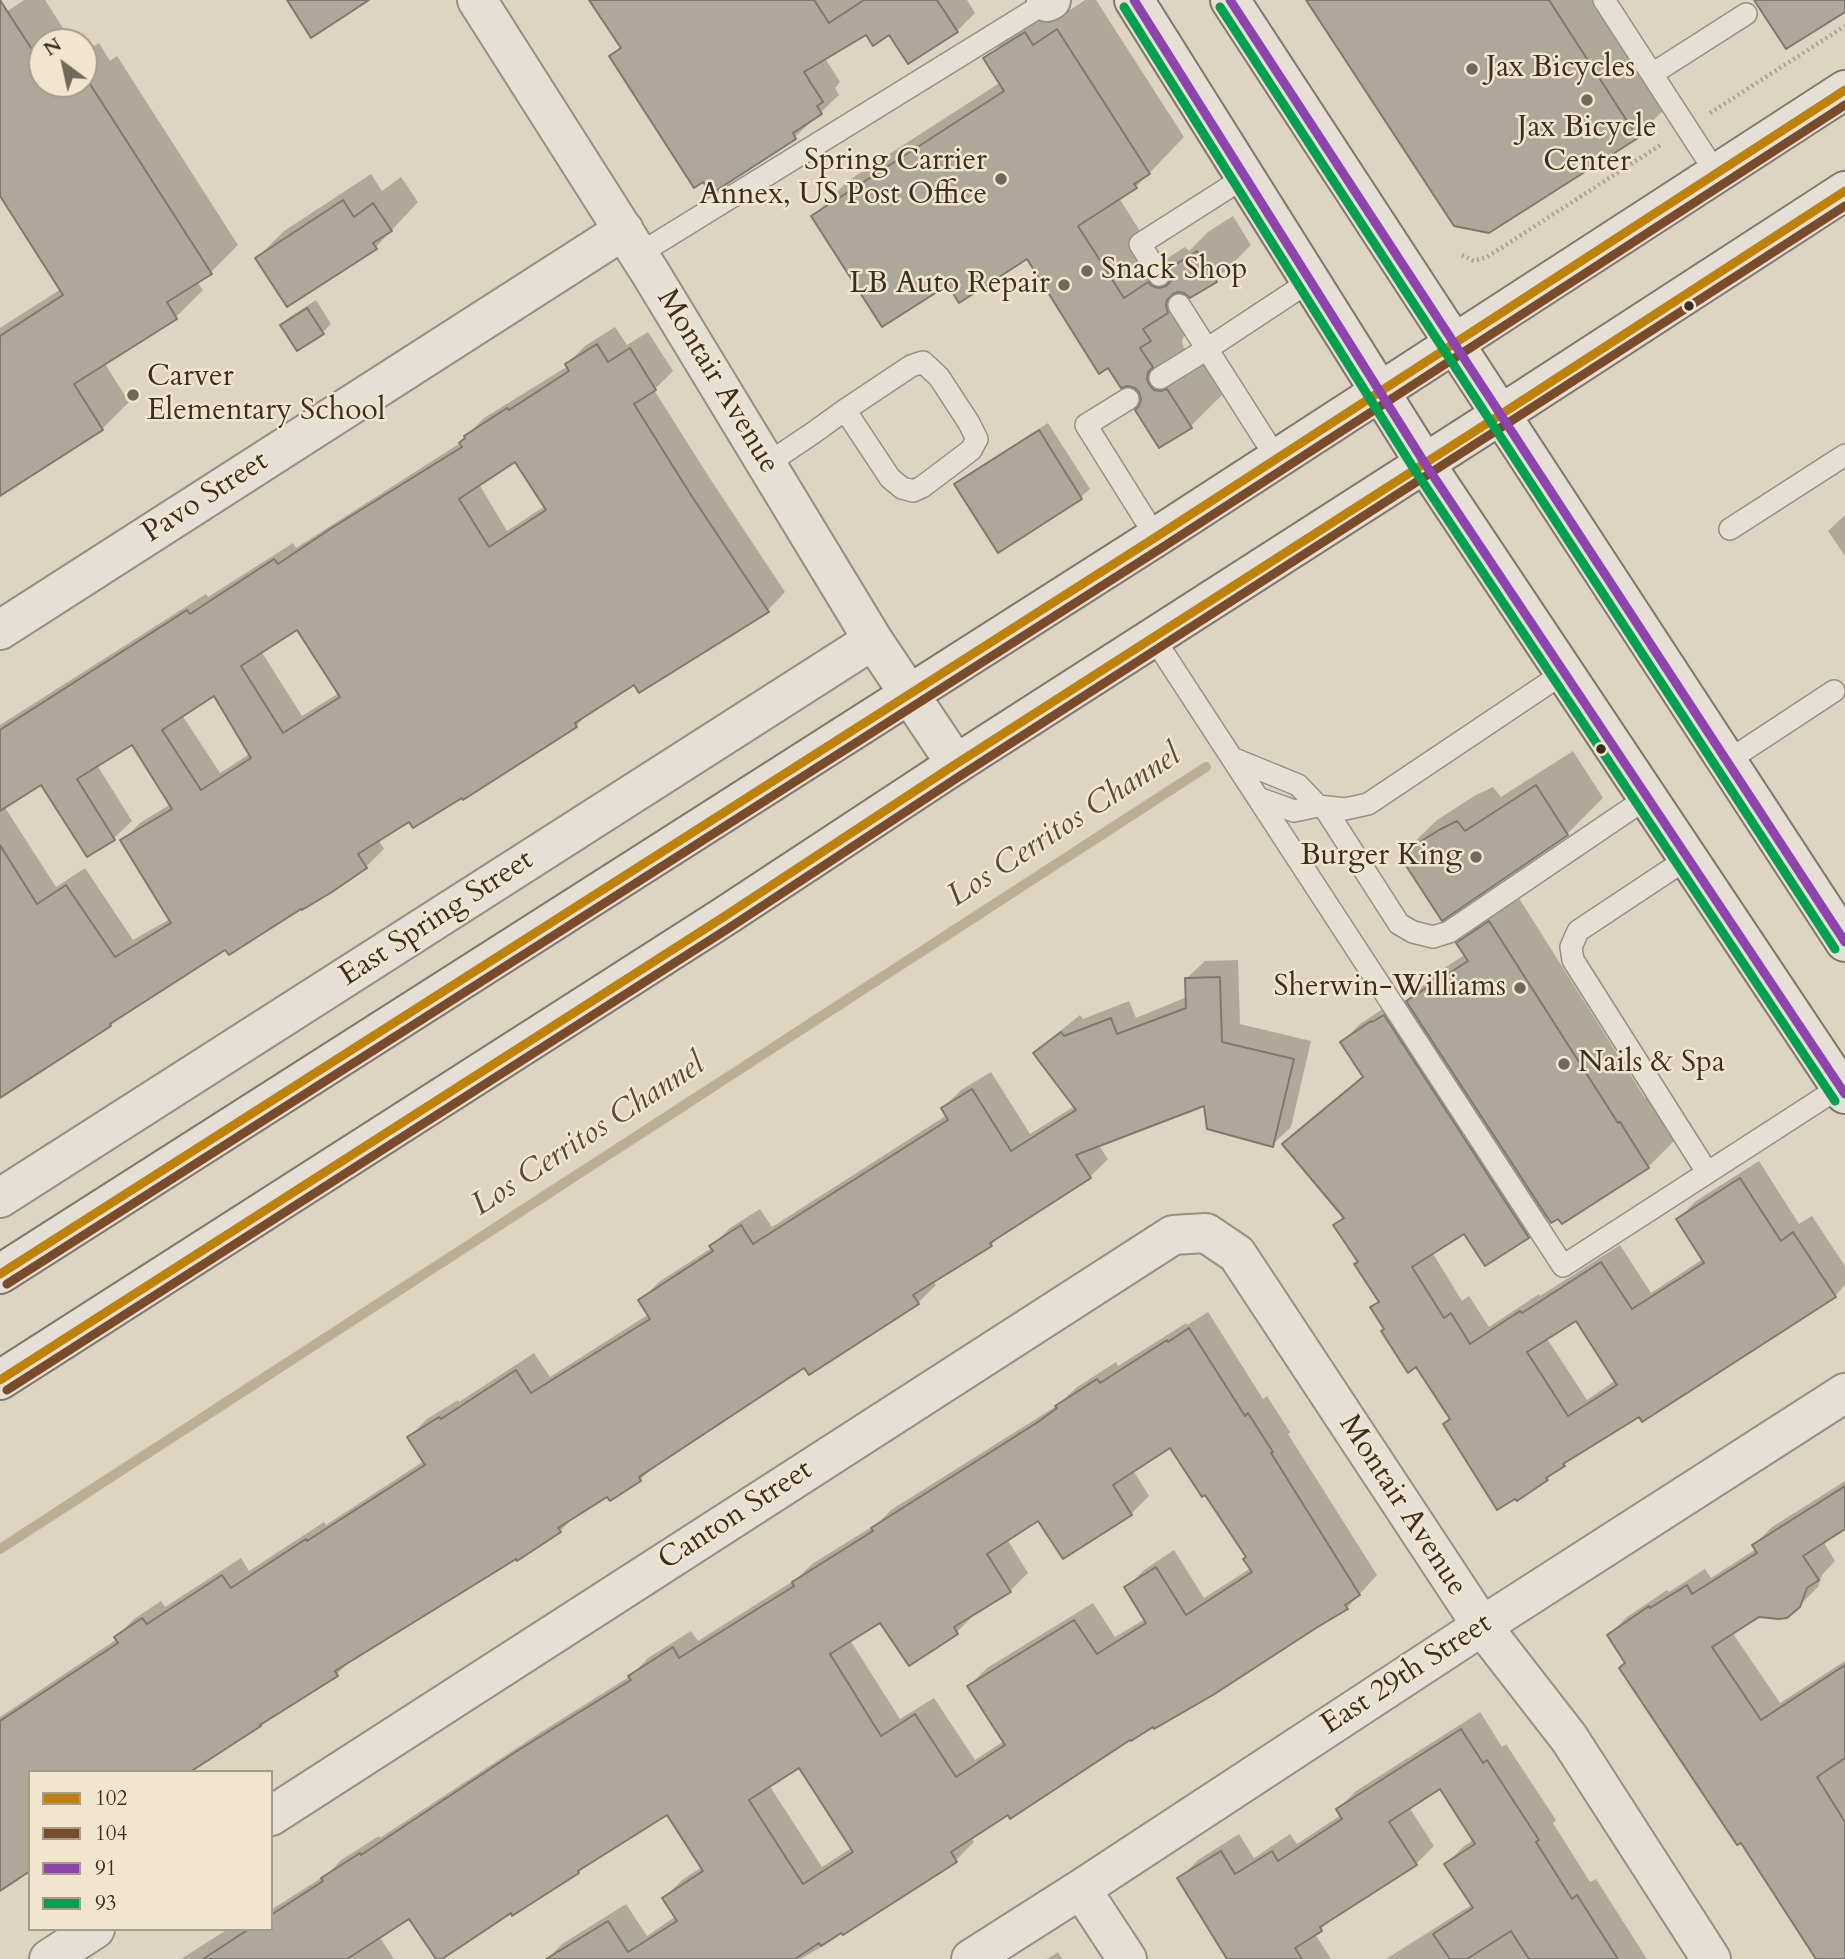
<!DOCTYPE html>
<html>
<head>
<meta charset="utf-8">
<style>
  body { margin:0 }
  #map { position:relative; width:1845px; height:1959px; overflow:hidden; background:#ddd4c1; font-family:Cardo,serif }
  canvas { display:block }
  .legend { position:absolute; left:28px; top:1770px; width:245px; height:161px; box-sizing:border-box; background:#f1e5ce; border:2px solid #a79c89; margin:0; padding:9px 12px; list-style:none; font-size:21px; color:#392e22 }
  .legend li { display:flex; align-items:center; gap:14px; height:35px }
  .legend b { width:35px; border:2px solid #a79c89 }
  .north { position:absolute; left:28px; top:28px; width:70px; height:70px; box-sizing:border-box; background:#f1e5ce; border:2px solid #a79c89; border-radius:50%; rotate:327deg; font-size:19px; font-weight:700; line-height:28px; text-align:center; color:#392e22 }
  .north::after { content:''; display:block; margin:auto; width:24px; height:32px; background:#72685a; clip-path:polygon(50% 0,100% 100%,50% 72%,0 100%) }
</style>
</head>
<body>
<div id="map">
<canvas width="1845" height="1959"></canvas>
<ul class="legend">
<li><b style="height:9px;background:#be820a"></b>102</li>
<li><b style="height:9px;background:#7a4b2a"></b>104</li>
<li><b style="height:9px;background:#8e44ad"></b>91</li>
<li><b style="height:9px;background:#03a04f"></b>93</li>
</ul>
<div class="north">N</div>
</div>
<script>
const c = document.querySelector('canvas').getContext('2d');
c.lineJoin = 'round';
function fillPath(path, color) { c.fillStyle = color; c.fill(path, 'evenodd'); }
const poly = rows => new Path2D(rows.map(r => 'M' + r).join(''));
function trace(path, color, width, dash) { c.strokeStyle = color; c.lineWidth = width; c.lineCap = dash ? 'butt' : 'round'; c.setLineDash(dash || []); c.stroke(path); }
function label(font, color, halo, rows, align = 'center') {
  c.font = font + ' Cardo,serif'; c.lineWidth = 5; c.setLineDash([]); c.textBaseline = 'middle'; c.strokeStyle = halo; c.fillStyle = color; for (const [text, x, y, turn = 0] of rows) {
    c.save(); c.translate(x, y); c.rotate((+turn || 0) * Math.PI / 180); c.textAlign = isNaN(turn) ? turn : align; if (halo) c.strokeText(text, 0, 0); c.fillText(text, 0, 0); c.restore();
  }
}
fillPath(poly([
  [24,0,45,0,72,42,42,42,42,84,84,84,84,52,99,43,110,61,117,56,238,245,210,273,197,281,203,290,176,317,105,364,129,402,102,429,0,494,0,328,61,289,0,193,0,16],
  [591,0,967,0,975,13,957,31,866,33,825,58,840,82,835,88,839,95,795,137,711,191,611,56,621,46],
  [1063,0,1070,10,1085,0,1096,0,1184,137,1136,187,1119,198,1160,263,1185,247,1189,251,1208,232,1233,216,1251,245,1216,280,1186,292,1182,297,1187,330,1184,335,1182,342,1184,348,1191,354,1198,356,1226,391,1190,427,1140,391,1027,257,948,283,813,216,849,180,1001,82,986,59,1021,23],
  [1308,0,1593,0,1664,110,1636,137],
  [371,174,382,191,401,177,418,202,376,247,257,258,284,231],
  [316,300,331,324,323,332,282,325,290,317],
  [615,327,627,345,648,332,673,371,654,390,709,477,785,592,768,610,635,683,592,710,576,726,378,839,384,849,366,867,226,948,122,1014,110,1025,31,1076,22,1084,0,1098,0,725,206,594,208,597,293,543,296,548,465,440,466,436,484,418,568,366,567,364,585,346],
  [515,460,545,506,507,531,479,484],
  [297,628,339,693,302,716,261,651],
  [215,693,251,753,220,773,182,715],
  [132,742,171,804,140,823,122,841,170,919,133,940,85,868,56,887,4,806,42,783,88,855,114,838,132,821,97,765],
  [1048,423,1090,489,1081,497,999,550,957,485,965,476],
  [1845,515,1845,556,1828,531],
  [1573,751,1603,798,1567,834,1401,855,1437,820,1476,795,1493,787,1501,797],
  [1517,895,1645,1098,1648,1096,1675,1140,1648,1167,1559,1216,1548,1216,1528,1236,1464,1231,1432,1252,1462,1301,1469,1296,1489,1327,1539,1294,1540,1296,1620,1245,1651,1293,1703,1259,1678,1219,1696,1201,1759,1161,1799,1224,1812,1216,1845,1266,1845,1285,1835,1296,1572,1457,1547,1479,1451,1418,1417,1365,1386,1329,1372,1308,1380,1300,1359,1262,1335,1225,1344,1216,1284,1144,1302,1126,1364,1075,1342,1042,1360,1024,1390,1004,1391,1006,1402,998,1406,1003,1435,974,1466,954,1458,943,1486,916],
  [1577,1318,1616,1380,1587,1400,1546,1337],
  [1238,960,1240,1024,1311,1041,1291,1127,1272,1145,1205,1104,1098,1144,1108,1159,1090,1177,1003,1232,991,1245,933,1281,936,1285,918,1303,805,1365,656,1464,640,1480,607,1494,577,1514,560,1531,353,1658,337,1674,30,1772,0,1878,0,1717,117,1639,116,1637,134,1619,161,1601,165,1607,241,1558,249,1571,324,1522,326,1525,424,1461,409,1437,427,1419,458,1400,459,1402,534,1353,550,1377,649,1314,641,1300,659,1282,713,1247,712,1246,730,1228,760,1209,772,1227,947,1115,943,1108,961,1090,991,1072,1030,1134,1075,1106,1035,1054,1054,1036,1080,1015,1083,1019,1129,1001,1136,1018,1187,997,1186,979,1205,961],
  [1208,1312,1263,1399,1267,1396,1290,1432,1288,1434,1377,1575,1347,1608,1008,1813,971,1837,974,1842,956,1860,831,1941,801,1959,547,1959,562,1944,626,1904,647,1936,676,1916,664,1898,682,1880,702,1867,668,1812,511,1910,439,1959,409,1916,379,1936,394,1959,181,1959,228,1929,271,1929,271,1910,329,1873,341,1860,379,1836,380,1838,538,1734,632,1675,648,1658,691,1631,698,1641,798,1578,812,1564,878,1523,891,1510,1058,1405,1076,1388,1116,1362,1118,1366,1186,1323,1187,1325],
  [1171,1446,1206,1492,1248,1557,1251,1568,1204,1598,1174,1550,1144,1570,1126,1588,1145,1619,1115,1637,1093,1603,987,1668,969,1686,1004,1741,975,1760,934,1698,900,1719,850,1640,880,1620,909,1663,957,1632,975,1614,974,1613,1010,1591,1028,1573,1007,1539,1039,1518,1131,1514,1149,1496,1133,1470],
  [799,1765,853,1847,822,1867,769,1785],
  [1845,1481,1845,1527,1823,1541,1835,1561,1822,1575,1818,1587,1793,1612,1759,1615,1732,1632,1780,1703,1845,1661,1845,1817,1761,1871,1609,1635,1627,1617,1667,1590,1669,1592,1705,1569,1711,1578,1756,1549,1754,1545,1772,1527],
  [1480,1712,1502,1747,1506,1744,1556,1820,1553,1823,1590,1882,1596,1879,1647,1959,1386,1959,1473,1904,1446,1864,1464,1846,1475,1839,1441,1786,1409,1807,1434,1846,1416,1864,1337,1914,1315,1934,1331,1959,1230,1959,1180,1878,1198,1860,1239,1834,1254,1858,1290,1834,1297,1844,1341,1815,1338,1809,1356,1791],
  [1058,1952,1062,1959,1047,1959]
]), '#0003');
trace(poly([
  [0,1549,1206,767]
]), '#bcae95', 10);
const building = poly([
  [0,0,42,65,42,84,90,84,212,274,167,302,177,319,74,384,103,430,0,496,0,336,63,295,0,196,0,0],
  [287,0,369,0,311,38,287,0],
  [589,0,814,0,829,23,864,0,937,0,958,32,908,64,889,35,873,46,866,35,804,72,823,102,817,106,822,114,793,133,796,139,711,194,703,182,694,188,609,56,621,48,589,0],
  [1306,0,1549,0,1638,138,1489,233,1454,226,1306,0],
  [1754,0,1845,0,1845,12,1786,49,1754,0],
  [1057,29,1150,174,1134,184,1137,188,1078,226,1124,298,1148,282,1152,286,1159,288,1166,286,1171,281,1172,275,1170,268,1197,251,1217,282,1190,298,1184,293,1178,292,1173,294,1167,300,1166,306,1168,313,1143,329,1151,341,1140,348,1153,367,1148,372,1147,379,1149,384,1154,390,1161,391,1167,389,1192,428,1159,448,1135,410,1139,406,1141,399,1139,392,1135,388,1128,386,1121,388,1108,368,1099,374,1027,259,959,303,948,285,882,327,811,216,1004,91,983,58,1025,32,1033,45,1057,29],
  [343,200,354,217,373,203,392,231,373,243,377,249,287,307,255,258,343,200],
  [307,308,324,334,297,351,280,325,307,308],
  [597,344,608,362,630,348,656,390,634,404,691,495,769,612,639,693,634,685,575,723,577,727,463,800,462,798,413,828,409,822,358,854,367,868,332,892,302,910,301,909,229,955,225,950,110,1024,111,1026,0,1098,0,845,37,904,66,885,115,957,171,923,120,840,172,809,132,745,77,779,115,840,87,857,41,785,0,811,0,730,187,610,190,614,274,559,278,564,330,529,462,447,459,443,465,438,464,436,507,408,509,410,569,371,565,364,597,344],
  [515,462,546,510,489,547,459,499,515,462],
  [297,630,340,697,283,733,241,666,297,630],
  [214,696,251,758,201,790,162,730,214,696],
  [1039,430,1082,499,998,553,954,484,1039,430],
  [1536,785,1568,835,1442,921,1399,855,1439,830,1457,821,1465,831,1536,785],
  [1489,921,1618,1123,1620,1122,1649,1168,1562,1224,1558,1219,1551,1223,1406,1001,1468,961,1456,943,1489,921],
  [1220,977,1222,1042,1294,1059,1273,1147,1207,1129,1204,1106,1076,1155,1091,1178,990,1243,992,1246,913,1295,919,1304,809,1375,804,1368,639,1477,641,1481,610,1501,607,1497,558,1528,561,1532,517,1561,516,1559,335,1671,338,1676,260,1725,261,1726,190,1772,30,1772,30,1871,0,1891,0,1721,118,1643,114,1637,142,1618,147,1624,222,1575,231,1588,306,1539,307,1541,425,1465,407,1437,439,1417,441,1419,516,1370,531,1393,650,1319,638,1300,713,1251,709,1246,741,1225,753,1244,948,1120,941,1108,972,1089,1011,1151,1076,1110,1033,1053,1061,1032,1064,1036,1111,1018,1117,1034,1186,1008,1185,978,1220,977],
  [1384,1015,1529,1238,1485,1266,1464,1234,1412,1267,1444,1318,1451,1313,1470,1344,1520,1311,1522,1313,1601,1262,1632,1309,1704,1263,1676,1219,1740,1178,1781,1241,1793,1232,1836,1297,1642,1422,1639,1417,1563,1464,1565,1466,1546,1478,1548,1480,1517,1501,1515,1499,1497,1510,1443,1424,1450,1419,1416,1367,1408,1373,1381,1331,1384,1329,1370,1307,1379,1302,1354,1264,1358,1262,1333,1225,1344,1218,1282,1144,1363,1077,1340,1042,1371,1021,1372,1022,1384,1015],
  [1576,1321,1617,1385,1568,1416,1527,1352,1576,1321],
  [1189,1328,1245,1416,1248,1413,1273,1452,1271,1453,1360,1595,1345,1605,1348,1609,1316,1628,1213,1695,1154,1729,1153,1727,1131,1741,1130,1740,1010,1819,1008,1815,951,1852,957,1862,843,1935,841,1933,821,1946,819,1943,795,1959,546,1959,608,1921,628,1952,677,1921,662,1898,703,1871,667,1815,578,1871,579,1873,512,1916,511,1913,442,1959,436,1959,409,1919,347,1959,203,1959,249,1929,271,1929,271,1915,323,1881,321,1878,360,1853,361,1855,517,1751,631,1680,628,1676,673,1647,679,1658,794,1586,792,1582,873,1531,871,1528,1038,1422,1057,1408,1055,1406,1097,1379,1100,1383,1167,1340,1168,1342,1189,1328],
  [1170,1448,1202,1497,1205,1495,1246,1557,1243,1559,1252,1572,1186,1615,1156,1567,1124,1587,1146,1623,1097,1654,1074,1620,967,1686,1005,1745,956,1777,915,1714,881,1736,830,1654,880,1623,909,1666,958,1634,954,1627,1011,1592,987,1554,1038,1521,1063,1559,1132,1515,1113,1485,1170,1448],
  [799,1768,853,1852,803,1884,749,1800,799,1768],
  [1845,1486,1845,1529,1803,1556,1819,1580,1807,1588,1800,1607,1787,1618,1779,1619,1759,1617,1712,1647,1761,1720,1845,1665,1845,1758,1817,1777,1845,1822,1845,1959,1816,1959,1741,1843,1737,1845,1619,1668,1625,1663,1607,1635,1649,1606,1650,1608,1687,1585,1692,1594,1757,1553,1752,1545,1845,1486],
  [1461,1729,1483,1763,1487,1760,1539,1840,1536,1842,1572,1899,1577,1895,1618,1959,1529,1959,1511,1931,1467,1959,1450,1959,1433,1934,1473,1908,1444,1864,1475,1844,1440,1789,1389,1822,1417,1865,1320,1927,1322,1931,1295,1948,1302,1959,1227,1959,1177,1878,1221,1851,1235,1874,1272,1851,1278,1861,1342,1819,1336,1809,1461,1729]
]);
fillPath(building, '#aea79a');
trace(building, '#7f796d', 2);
const service = poly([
  [1604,0,1716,173],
  [1652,74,1746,14],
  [639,254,1047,2],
  [1159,275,1140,244,1245,177],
  [1160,378,1207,349,1179,305],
  [1128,399,1086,425,1156,537],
  [1277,459,1207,349,1310,281],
  [767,464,813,433,845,410,911,366,923,362,939,377,969,423,977,439,971,450,922,487,913,491,902,488,890,478,845,410],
  [1730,529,1845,455],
  [1153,637,1563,1266,1840,1087],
  [1232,758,1298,785,1318,806],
  [1726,762,1834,691],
  [1258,798,1294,811,1318,806,1345,809,1368,804,1565,672],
  [1324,807,1399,924,1413,932,1433,937,1449,932,1648,797],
  [1688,858,1578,931,1571,947,1573,960,1707,1172]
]);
const minor = poly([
  [477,0,651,274,873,640,956,764],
  [1046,0,1047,2,1051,0],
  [0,630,624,230],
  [0,1198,873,640],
  [271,1816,1173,1235,1206,1233,1237,1254,1482,1626,1569,1738,1711,1959],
  [1081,1889,1127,1959],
  [49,1959,95,1929],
  [971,1959,1081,1889,1482,1626,1845,1393]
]);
const secondary = poly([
  [1134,0,1424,462,1845,1094],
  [1230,0,1845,942],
  [0,1274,1156,537,1845,90],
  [0,1380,722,918,956,764,1500,415,1845,191]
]);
trace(service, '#968f83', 24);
trace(minor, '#968f83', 42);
trace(secondary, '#7f796d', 42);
trace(poly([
  [1710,113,1845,26],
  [1462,255,1474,261,1487,257,1662,144]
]), '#a7a29a', 4.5, [2, 3.5]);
trace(service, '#e5dfd5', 21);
trace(minor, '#e5dfd5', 38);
trace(secondary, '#e5dfd5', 38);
trace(poly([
  [0,1274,1156,537,1845,90],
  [0,1380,722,918,956,764,1500,415,1845,191]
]), '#be820a', 9);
trace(poly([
  [7,1284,1163,547,1845,105],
  [7,1390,729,928,963,774,1845,206]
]), '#7a4b2a', 9);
trace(poly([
  [1134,0,1424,462,1845,1094],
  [1230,0,1845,942]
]), '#8e44ad', 9);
trace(poly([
  [1124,7,1414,469,1835,1101],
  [1220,7,1835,949]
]), '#03a04f', 9);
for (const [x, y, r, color] of [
  [1472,69,7,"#72685a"],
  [1587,100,7,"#72685a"],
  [1001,179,7,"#72685a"],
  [1087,271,7,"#72685a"],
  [1064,285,7,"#72685a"],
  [1689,306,6,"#392e22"],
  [133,395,7,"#72685a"],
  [1601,749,6,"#392e22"],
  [1476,857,7,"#72685a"],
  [1520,988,7,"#72685a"],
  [1564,1064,7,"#72685a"]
]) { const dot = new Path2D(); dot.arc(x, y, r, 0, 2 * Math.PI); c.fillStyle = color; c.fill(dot); trace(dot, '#f1e5ce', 2.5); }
label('30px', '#392e22', '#f1e5ce', [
  ["Jax Bicycles",1486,69],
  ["Jax Bicycle",1587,129,"center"],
  ["Center",1587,163,"center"],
  ["Spring Carrier",987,162,"right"],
  ["Annex, US Post Office",987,196,"right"],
  ["Snack Shop",1101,271],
  ["LB Auto Repair",1050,285,"right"],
  ["Carver",147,378],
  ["Elementary School",147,412],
  ["Burger King",1462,857,"right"],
  ["Sherwin-Williams",1506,988,"right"],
  ["Nails & Spa",1578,1064]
], 'left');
label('30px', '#392e22', '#f1e5ce', [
  ["Montair Avenue",717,382,59],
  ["Pavo Street",206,498,-33],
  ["East Spring Street",437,919,-33],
  ["Montair Avenue",1402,1506,57],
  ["Canton Street",736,1516,-33],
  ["East 29th Street",1407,1675,-33]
]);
label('italic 32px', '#564a3a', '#f1e5ce', [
  ["Los Cerritos Channel",1065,827,-33],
  ["Los Cerritos Channel",589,1136,-33]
]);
</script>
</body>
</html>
